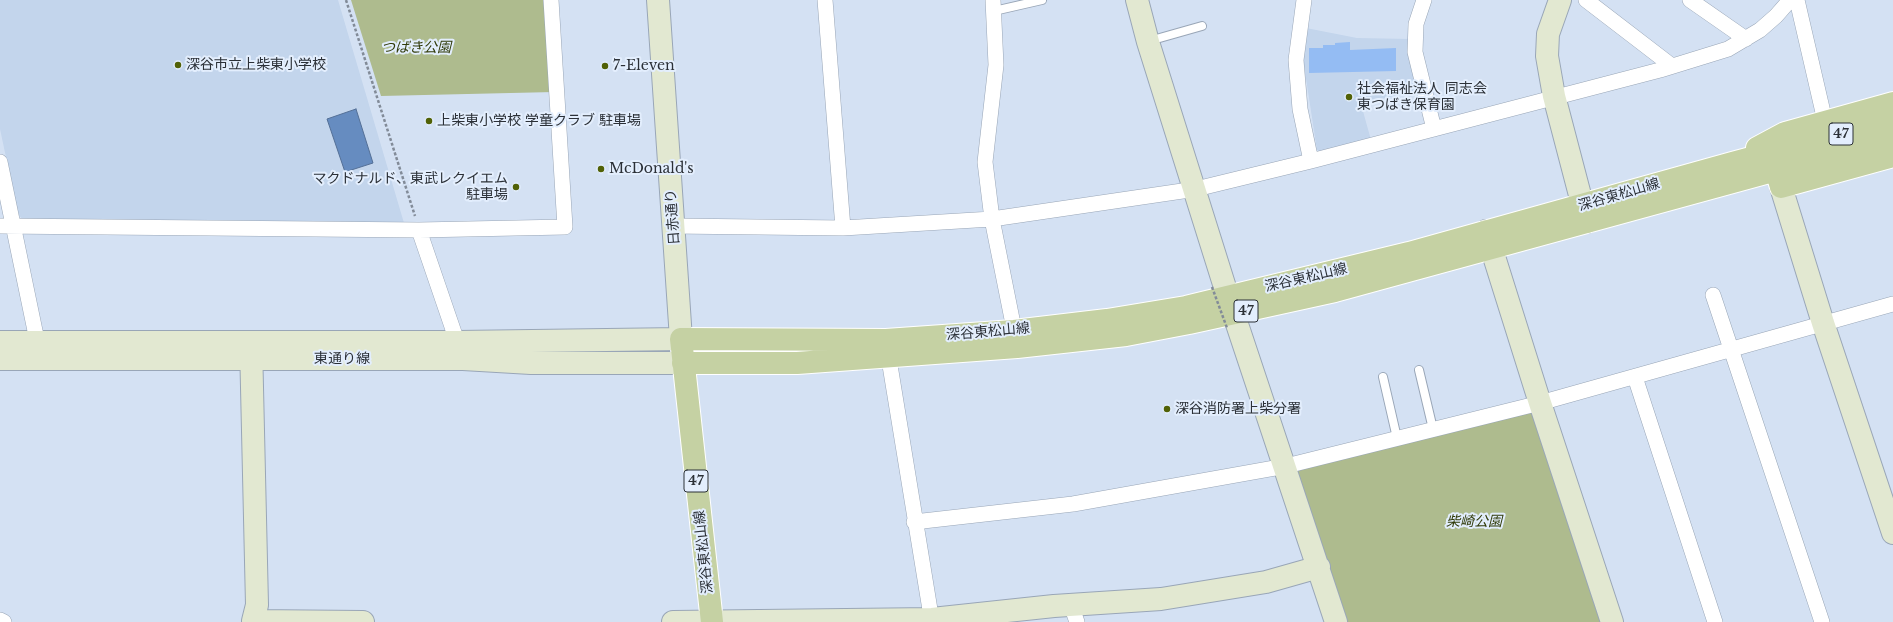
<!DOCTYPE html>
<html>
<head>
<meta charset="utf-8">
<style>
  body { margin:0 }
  canvas { display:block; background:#d4e1f3 }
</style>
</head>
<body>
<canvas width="1893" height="622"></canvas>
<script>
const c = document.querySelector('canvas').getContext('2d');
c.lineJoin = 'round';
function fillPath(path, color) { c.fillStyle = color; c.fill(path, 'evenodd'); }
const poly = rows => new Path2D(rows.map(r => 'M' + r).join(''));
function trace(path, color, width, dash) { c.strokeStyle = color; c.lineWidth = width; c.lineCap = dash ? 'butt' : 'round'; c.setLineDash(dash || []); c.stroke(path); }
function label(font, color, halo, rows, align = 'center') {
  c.font = font + ' "Libre Baskerville","Noto Sans JP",serif'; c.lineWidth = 4; c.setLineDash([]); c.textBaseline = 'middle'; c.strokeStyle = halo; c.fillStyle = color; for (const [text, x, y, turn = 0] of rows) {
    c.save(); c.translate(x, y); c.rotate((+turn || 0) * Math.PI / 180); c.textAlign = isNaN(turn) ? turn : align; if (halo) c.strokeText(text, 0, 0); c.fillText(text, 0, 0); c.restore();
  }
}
fillPath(poly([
  [0,0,338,0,404,223,24,221,18,214,0,129],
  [1306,28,1357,38,1411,39,1417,90,1361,104,1371,140,1322,153,1317,150,1303,59]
]), '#c3d5ec');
fillPath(poly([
  [351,0,548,0,554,92,381,96],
  [1540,403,1612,622,1338,622,1286,466]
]), '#aebb8e');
const water = poly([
  [356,109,373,163,345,172,327,119,356,109]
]);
fillPath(water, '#668cc0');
trace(water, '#547097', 1);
fillPath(poly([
  [1350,42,1350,50,1396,48,1396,71,1309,73,1309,48,1323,48,1323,45,1335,45,1335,43]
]), '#94bcf3');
const lane = poly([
  [994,11,1042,0],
  [1149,41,1202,26],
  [1419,370,1433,429],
  [1383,377,1397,438]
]);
const street = poly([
  [825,0,843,228],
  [993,0,996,65,985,162,992,219,1016,339],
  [1304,0,1296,60,1300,109,1311,161],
  [1424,0,1416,24,1415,52,1434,129],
  [1586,0,1672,66],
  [1690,0,1746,39],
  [1797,0,1825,121],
  [0,162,39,350],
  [0,226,419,230,565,227,551,0],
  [673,226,843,228,992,219,1196,189,1311,161,1660,70,1728,49,1760,30,1776,16,1790,0],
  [419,230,460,350],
  [1713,295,1822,622],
  [887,347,932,622],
  [1635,377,1715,622],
  [914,522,1073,504,1286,466,1540,403,1893,304],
  [1071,605,1077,622],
  [0,620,4,622]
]);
const secondary = poly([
  [1137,0,1148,42,1228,297,1336,622],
  [1560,0,1548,34,1547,56,1554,96,1587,222],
  [1781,187,1823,323,1893,533],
  [1486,231,1540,403,1612,622],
  [0,342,457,342,681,339,658,0],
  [251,344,257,605,253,621,363,622],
  [0,359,463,359,531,363,683,363],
  [673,622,932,619,1054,606,1161,599,1266,582,1319,567]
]);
const primary = poly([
  [1757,148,1785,133,1893,103],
  [1776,170,1781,187,1893,156],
  [683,363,797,363,1017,347,1126,335,1189,323,1335,291,1893,138],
  [712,622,681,339,886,340,1014,331,1107,320,1186,307,1409,253,1732,163,1893,120]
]);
trace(lane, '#99a6b7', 10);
trace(street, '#99a6b7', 16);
trace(secondary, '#99a6b7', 24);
trace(primary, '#fff', 24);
trace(poly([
  [346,0,415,216]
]), '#828b98', 2.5, [3, 2]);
trace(lane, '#fff', 8);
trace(street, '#fff', 15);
trace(secondary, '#e2e8d1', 22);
trace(primary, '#c5d1a3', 22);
trace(poly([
  [1212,287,1227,328]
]), '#828b98', 2.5, [3, 2]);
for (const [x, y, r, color] of [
  [178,65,4,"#516106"],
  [605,66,4,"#516106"],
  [1349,97,4,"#516106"],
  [429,121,4,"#516106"],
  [601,169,4,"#516106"],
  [516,187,4,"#516106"],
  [1167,409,4,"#516106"]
]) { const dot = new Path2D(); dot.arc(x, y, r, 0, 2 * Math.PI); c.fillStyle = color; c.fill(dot); trace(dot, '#e3eefd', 1.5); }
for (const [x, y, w] of [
  [1841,134,24],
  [1246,311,24],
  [696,481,24]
]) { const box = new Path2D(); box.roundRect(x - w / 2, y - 11, w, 22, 3); c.fillStyle = '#e3eefd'; c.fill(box); trace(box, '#2b3037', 1); }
label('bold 13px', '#2b3037', null, [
  ["47",1841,134],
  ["47",1246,311],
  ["47",696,481]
]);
label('italic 14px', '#313b09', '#e3eefd', [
  ["つばき公園",416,48],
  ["柴崎公園",1474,522]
]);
label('14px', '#2b3037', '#e3eefd', [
  ["深谷市立上柴東小学校",186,65],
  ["7-Eleven",613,66],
  ["社会福祉法人 同志会",1357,89],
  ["東つばき保育園",1357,105],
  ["上柴東小学校 学童クラブ 駐車場",437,121],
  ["McDonald's",609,169],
  ["マクドナルド、東武レクイエム",508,179,"right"],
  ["駐車場",508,195,"right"],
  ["深谷消防署上柴分署",1175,409]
], 'left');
label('14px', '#2b3037', '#e3eefd', [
  ["深谷東松山線",1619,195,-16],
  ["日赤通り",673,217,-94],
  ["深谷東松山線",1306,278,-13],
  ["深谷東松山線",988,332,-5],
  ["東通り線",342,359],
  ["深谷東松山線",704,552,-96]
]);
</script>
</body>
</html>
